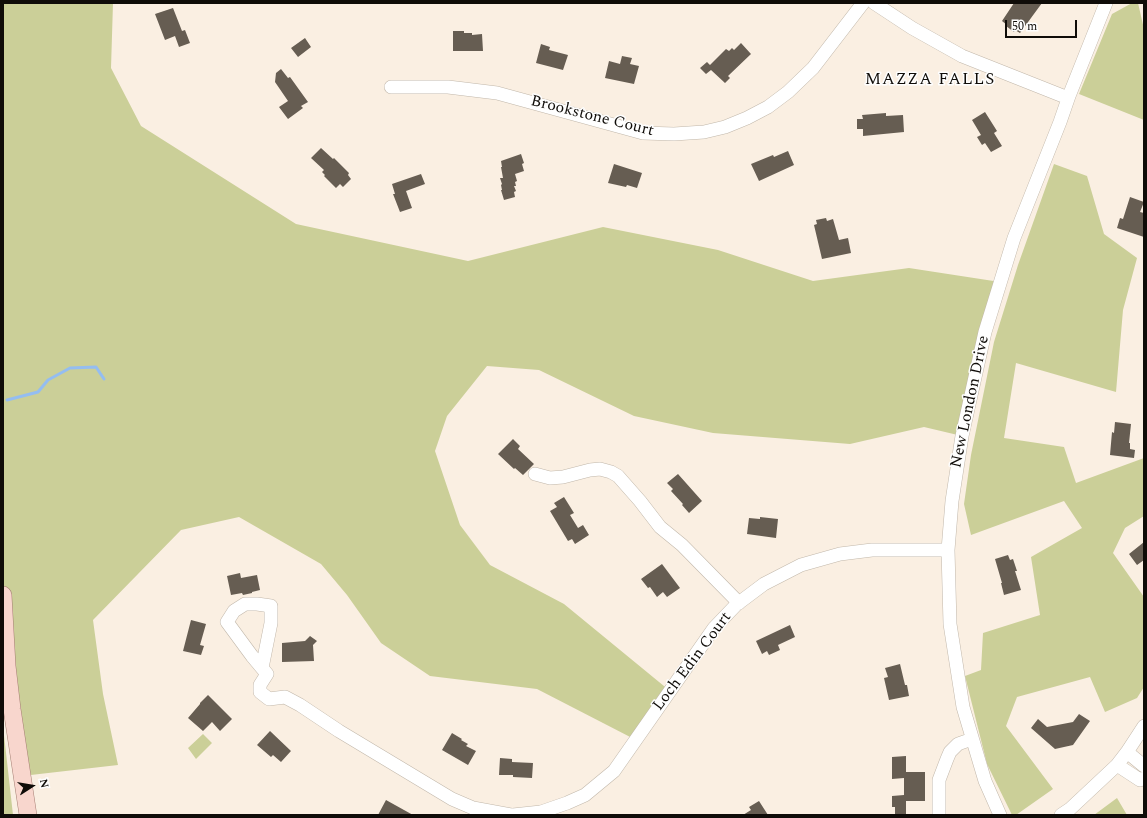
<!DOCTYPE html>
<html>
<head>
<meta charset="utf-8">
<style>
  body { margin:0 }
  #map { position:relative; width:1147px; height:818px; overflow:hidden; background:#faefe2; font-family:Spectral,serif }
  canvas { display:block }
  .frame { position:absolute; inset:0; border:4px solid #0f0c08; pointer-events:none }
  .north { position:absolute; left:12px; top:766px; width:40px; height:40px; -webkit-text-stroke:3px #fefefe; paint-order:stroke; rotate:78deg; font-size:11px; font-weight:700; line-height:16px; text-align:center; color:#0f0c08 }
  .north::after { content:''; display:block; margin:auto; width:14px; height:18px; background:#0f0c08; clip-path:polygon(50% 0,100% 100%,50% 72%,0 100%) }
  .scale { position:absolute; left:1005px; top:20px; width:72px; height:18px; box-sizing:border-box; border:2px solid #0f0c08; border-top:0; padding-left:5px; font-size:12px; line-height:14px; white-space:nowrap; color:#0f0c08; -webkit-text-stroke:3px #fefefe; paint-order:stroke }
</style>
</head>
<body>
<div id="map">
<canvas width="1147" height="818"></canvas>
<div class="frame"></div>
<div class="north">N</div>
<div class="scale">50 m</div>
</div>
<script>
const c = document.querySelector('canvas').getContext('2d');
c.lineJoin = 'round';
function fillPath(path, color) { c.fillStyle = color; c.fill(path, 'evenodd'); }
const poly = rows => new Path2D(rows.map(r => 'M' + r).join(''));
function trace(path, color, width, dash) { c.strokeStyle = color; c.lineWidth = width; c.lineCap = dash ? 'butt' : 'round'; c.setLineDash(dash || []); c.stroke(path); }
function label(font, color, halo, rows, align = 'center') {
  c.font = font + ' Spectral,serif'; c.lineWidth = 3; c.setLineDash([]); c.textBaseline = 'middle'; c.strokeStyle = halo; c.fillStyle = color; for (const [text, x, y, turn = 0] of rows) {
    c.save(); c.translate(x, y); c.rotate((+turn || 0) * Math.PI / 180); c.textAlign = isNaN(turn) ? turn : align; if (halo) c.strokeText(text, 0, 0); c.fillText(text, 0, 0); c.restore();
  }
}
fillPath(poly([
  [3,3,113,3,111,68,141,126,296,224,468,261,603,227,718,250,813,281,909,268,1000,282,962,436,924,427,850,444,713,433,634,416,539,370,487,366,447,416,435,451,460,525,490,565,564,604,670,691,636,740,537,689,430,676,381,643,347,595,321,564,239,517,181,530,93,620,103,694,118,765,22,776,3,595],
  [1132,3,1138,3,1144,29,1144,120,1079,94,1112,14],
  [1054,164,1087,176,1104,234,1137,258,1123,310,1116,392,1016,363,1004,438,1064,447,1076,483,1144,458,1144,516,1125,528,1113,553,1144,597,1144,687,1137,698,1105,712,1090,677,1017,697,1006,726,1053,789,1016,815,1012,815,987,764,965,676,981,670,983,633,1040,615,1031,557,1082,528,1064,501,971,535,964,504,971,455,994,342,1018,265],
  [3,727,4,735,13,815,3,815],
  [203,734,212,743,196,759,188,748],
  [1117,798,1127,815,1094,815]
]), '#cbcf98');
trace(poly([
  [7,400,38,392,48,380,70,368,96,367,104,379]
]), '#94bdf1', 3);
fillPath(poly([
  [1014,3,1042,3,1020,33,1015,30,1014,32,1006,26,1007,25,1002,21],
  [173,8,182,31,185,30,190,43,179,47,175,36,165,40,155,14],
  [453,31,464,31,464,33,472,33,472,35,482,34,483,51,453,51],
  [305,38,311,47,298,57,291,48],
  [741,43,751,54,728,76,730,78,725,83,711,70,706,74,700,68,707,62,710,65,726,49,729,51,732,48,734,50],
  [541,44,550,47,549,50,568,55,563,70,536,63],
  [622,56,632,58,630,64,639,66,634,84,605,78,609,61,620,64],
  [281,69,288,78,290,77,308,102,301,106,303,108,288,119,279,107,288,101,275,82,276,73],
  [985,112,997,131,994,133,1002,146,991,152,985,143,982,145,977,137,981,135,972,120],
  [886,113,886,116,903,115,904,132,863,136,863,129,857,129,857,119,863,119,862,115],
  [321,148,333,159,334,158,349,173,348,175,351,179,343,187,340,184,336,188,324,176,325,175,322,172,324,170,311,158],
  [788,151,794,165,759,181,751,164,773,155,774,157],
  [521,154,524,163,522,164,524,171,515,174,517,181,515,182,516,186,514,186,516,191,514,192,515,197,504,200,501,190,502,190,501,185,502,184,500,178,503,178,501,167,502,167,501,161],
  [614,164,642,173,637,188,627,185,626,187,608,183],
  [421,174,425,184,406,191,412,208,400,212,393,194,395,194,392,184],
  [1130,197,1144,202,1140,212,1144,213,1144,237,1117,228,1120,218,1123,219],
  [826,218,827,221,833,219,839,240,848,238,851,253,822,259,814,225,817,224,816,220],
  [1115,422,1131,424,1129,443,1130,443,1130,449,1135,450,1134,458,1110,455,1112,432,1114,433],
  [513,439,520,446,518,449,534,464,523,475,515,468,514,469,498,454],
  [678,474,702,501,689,513,682,505,683,504,671,491,673,489,667,483],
  [564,497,574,513,570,515,578,528,583,525,589,535,575,544,572,539,568,541,550,511,557,507,554,503],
  [760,517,778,519,776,538,747,534,749,518,760,519],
  [1144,542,1144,560,1137,565,1129,554],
  [1008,555,1010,560,1013,559,1017,571,1015,571,1021,590,1004,595,1001,583,1002,583,995,559],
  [662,564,680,588,667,597,663,592,657,597,650,587,648,588,641,579],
  [240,573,241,578,257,575,260,590,252,592,252,593,243,595,242,593,231,595,227,576],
  [191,620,206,624,200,645,204,646,201,655,183,651],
  [790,625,795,637,778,645,780,650,769,655,767,651,762,654,756,641],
  [310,636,317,641,313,645,314,661,282,662,282,643,305,641],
  [900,664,905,685,907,685,909,696,889,700,884,678,888,677,885,668],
  [208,695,232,719,220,731,212,722,203,731,188,718,200,704,200,703],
  [1079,714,1090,721,1073,745,1055,749,1031,728,1038,719,1047,727,1073,722],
  [270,731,291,751,281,762,273,755,271,757,257,745],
  [452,733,462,739,461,740,468,744,466,746,476,751,468,765,442,750],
  [906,756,906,772,925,772,925,801,906,801,906,815,895,815,895,807,892,807,892,796,904,795,904,778,892,779,892,757],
  [500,758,512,759,512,762,533,763,532,778,513,777,513,775,499,775],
  [386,800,413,815,378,815],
  [759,801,768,815,743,815,751,810,749,807]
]), '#665d52');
const minor = poly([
  [874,3,912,28,962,56,1068,98],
  [391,87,448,87,497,93,643,133,674,134,704,132,725,127,747,118,768,107,788,92,813,68,863,3],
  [535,474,550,478,563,477,590,470,600,469,611,472,618,476,640,501,660,527,682,545,739,603],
  [262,668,271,623,271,606,257,604,245,604,234,611,227,622,252,656,267,674,260,685,260,692,269,699,285,697,300,705,339,731,452,799,473,808,511,815],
  [1127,752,1144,766],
  [1117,765,1140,780,1144,778],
  [513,815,541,812,567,803,585,795,614,771,714,628,736,605,764,584,801,565,840,554,872,550,948,550],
  [939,815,939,780,947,759,950,752,958,744,972,739],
  [1000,815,985,781,963,707,950,624,948,550,952,501,962,436,985,332,1014,238,1060,122,1069,96,1106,3],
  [1061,815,1070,809,1117,765,1127,752,1144,726]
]);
const major = poly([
  [3,595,7,666,12,709,28,815]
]);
trace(minor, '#c1b7aa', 14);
trace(major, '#a47d72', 18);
trace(minor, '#fff', 13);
trace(major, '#f8d6cd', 17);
label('16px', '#0f0c08', '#fefefe', [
  ["Brookstone Court",592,117,14],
  ["New London Drive",971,402,-78],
  ["Loch Edin Court",693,662,-53]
]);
c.letterSpacing = '1px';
label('17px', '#0f0c08', '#fefefe', [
  ["MAZZA FALLS",930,81]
]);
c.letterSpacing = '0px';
</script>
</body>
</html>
